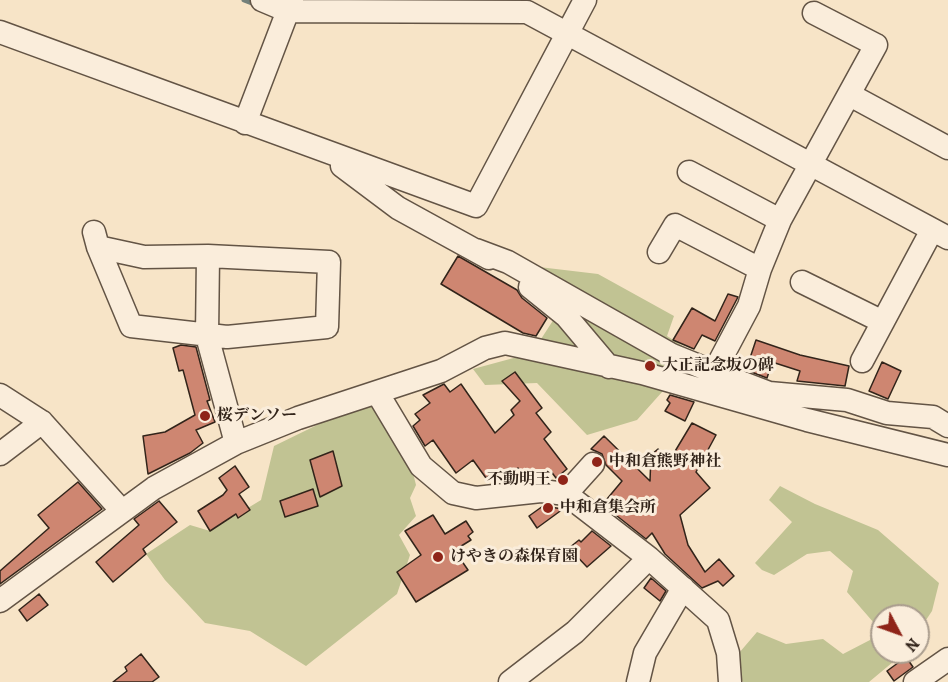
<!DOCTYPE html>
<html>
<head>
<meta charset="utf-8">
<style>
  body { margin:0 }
  #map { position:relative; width:948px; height:682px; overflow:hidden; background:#f7e4c7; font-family:Alegreya,serif }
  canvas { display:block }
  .north { position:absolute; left:870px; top:604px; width:60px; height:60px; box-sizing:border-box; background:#faeddb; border:2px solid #aa9d8e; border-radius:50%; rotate:131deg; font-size:16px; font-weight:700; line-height:24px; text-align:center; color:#32241a }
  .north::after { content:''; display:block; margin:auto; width:21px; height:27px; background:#8f2418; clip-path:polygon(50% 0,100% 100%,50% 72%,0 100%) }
</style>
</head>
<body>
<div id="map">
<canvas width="948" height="682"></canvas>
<div class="north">N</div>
</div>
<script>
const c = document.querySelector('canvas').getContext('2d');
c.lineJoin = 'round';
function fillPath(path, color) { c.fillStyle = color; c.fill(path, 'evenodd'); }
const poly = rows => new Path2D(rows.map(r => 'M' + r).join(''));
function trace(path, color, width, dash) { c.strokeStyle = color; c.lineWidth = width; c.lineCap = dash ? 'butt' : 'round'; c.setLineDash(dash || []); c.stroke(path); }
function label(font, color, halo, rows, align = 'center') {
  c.font = font + ' Alegreya,"Noto Serif JP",serif'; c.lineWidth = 6; c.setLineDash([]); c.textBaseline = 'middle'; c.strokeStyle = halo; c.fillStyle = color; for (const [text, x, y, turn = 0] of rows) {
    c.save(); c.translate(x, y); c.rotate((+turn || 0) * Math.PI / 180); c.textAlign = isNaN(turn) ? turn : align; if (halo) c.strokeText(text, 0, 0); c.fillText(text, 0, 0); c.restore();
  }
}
fillPath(poly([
  [539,267,598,274,674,316,667,336,710,363,736,389,679,373,637,420,587,435,537,383,485,385,473,369,532,353,563,305,530,274],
  [378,404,411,465,416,485,410,498,416,516,399,535,410,555,397,594,306,666,250,631,205,623,165,580,146,554,190,525,210,531,261,500,274,446,356,406],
  [780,486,815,504,878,530,939,583,932,611,918,632,918,616,882,616,882,652,905,652,869,682,743,682,736,669,739,653,757,632,786,644,823,639,843,654,870,640,874,623,847,592,853,571,830,551,807,554,774,575,762,570,755,563,792,522,769,500]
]), '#c1c393');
trace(poly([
  [244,0,257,5]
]), '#73807b', 5);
const building = poly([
  [458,256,517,290,522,298,547,318,536,336,523,333,441,284,458,256],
  [728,294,738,297,715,341,702,335,694,349,673,340,692,308,715,321,728,294],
  [756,340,800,355,849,366,845,386,797,381,800,371,772,362,767,378,746,370,756,340],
  [181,345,196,347,210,400,207,401,215,422,196,430,203,443,190,453,148,474,143,436,165,432,195,415,183,370,179,371,173,348,181,345],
  [882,362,901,371,888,399,869,391,882,362],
  [515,372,542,408,536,413,551,432,544,439,567,469,556,478,550,470,540,478,525,479,518,468,503,482,497,482,490,475,486,478,473,460,456,473,433,440,425,446,413,426,420,420,415,414,430,403,423,395,444,384,450,392,461,384,495,433,514,415,511,410,520,401,502,381,515,372],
  [670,395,694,402,685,421,665,411,670,403,667,400,670,395],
  [692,423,716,435,696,472,710,488,680,515,688,545,705,572,719,559,734,576,723,586,718,581,702,588,665,554,652,533,646,539,612,512,616,507,607,499,622,481,606,465,602,454,591,449,604,436,650,481,651,455,658,449,668,463,692,423],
  [333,451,342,486,320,497,310,460,333,451],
  [235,466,249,487,239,494,250,510,238,518,236,514,210,531,198,511,223,495,227,490,219,478,235,466],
  [78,482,102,509,0,584,0,571,49,528,38,515,78,482],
  [313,489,318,506,285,517,280,501,313,489],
  [159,501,177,522,143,549,146,554,113,582,96,562,139,525,134,519,159,501],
  [543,506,563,509,537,528,529,516,543,506],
  [433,515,445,534,466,521,473,532,468,536,471,540,458,548,462,555,459,557,468,570,416,602,397,572,421,555,405,531,433,515],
  [592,531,611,546,587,567,569,548,579,540,581,542,592,531],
  [651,578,666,591,660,601,644,588,651,578],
  [39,594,48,605,27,621,19,610,39,594],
  [141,654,159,677,152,682,113,682,127,671,125,667,141,654],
  [906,657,913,667,894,681,887,671,906,657]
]);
fillPath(building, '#ce8671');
trace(building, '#32241a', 1.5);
const minor = poly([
  [262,0,288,11,527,12,948,238],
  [0,32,476,206,585,0],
  [850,95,948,148],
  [245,123,292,0],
  [342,166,398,208,489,258],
  [689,172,780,220],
  [94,232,98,247,131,326,227,337,327,327,329,262,208,256,144,257,98,247],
  [476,250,508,262,672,355,714,372,769,393,847,400,887,413,933,417,948,426],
  [659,252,675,225,760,269],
  [208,256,207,336,236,443],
  [802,282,883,322],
  [530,287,566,316,609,367],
  [862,361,932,230],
  [714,372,749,306,760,269,780,220,876,45,814,13],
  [378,394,421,466,453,493,476,498,541,491,566,494,649,558,718,620,728,653,730,682],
  [0,395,42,422,122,511],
  [0,454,42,422],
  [566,494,593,464],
  [0,601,154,488,236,443,298,418,441,371,485,348,505,343,642,373,807,420,948,455],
  [510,682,575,632,649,558],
  [638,682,645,653,683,588],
  [915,682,948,659]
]);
trace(minor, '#635445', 25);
trace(minor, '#faeddb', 22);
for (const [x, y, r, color] of [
  [650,366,6,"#8f2418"],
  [205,416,6,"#8f2418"],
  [597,462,6,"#8f2418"],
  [563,480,6,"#8f2418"],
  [548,508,6,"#8f2418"],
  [438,557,6,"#8f2418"]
]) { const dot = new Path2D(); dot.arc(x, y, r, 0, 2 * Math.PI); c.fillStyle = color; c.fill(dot); trace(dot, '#faeddb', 2); }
label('bold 16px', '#32241a', '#faeddb', [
  ["大正記念坂の碑",662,366],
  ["桜デンソー",217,416],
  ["中和倉熊野神社",609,462],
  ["不動明王",551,480,"right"],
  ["中和倉集会所",560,508],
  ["けやきの森保育園",450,557]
], 'left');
</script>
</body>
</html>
